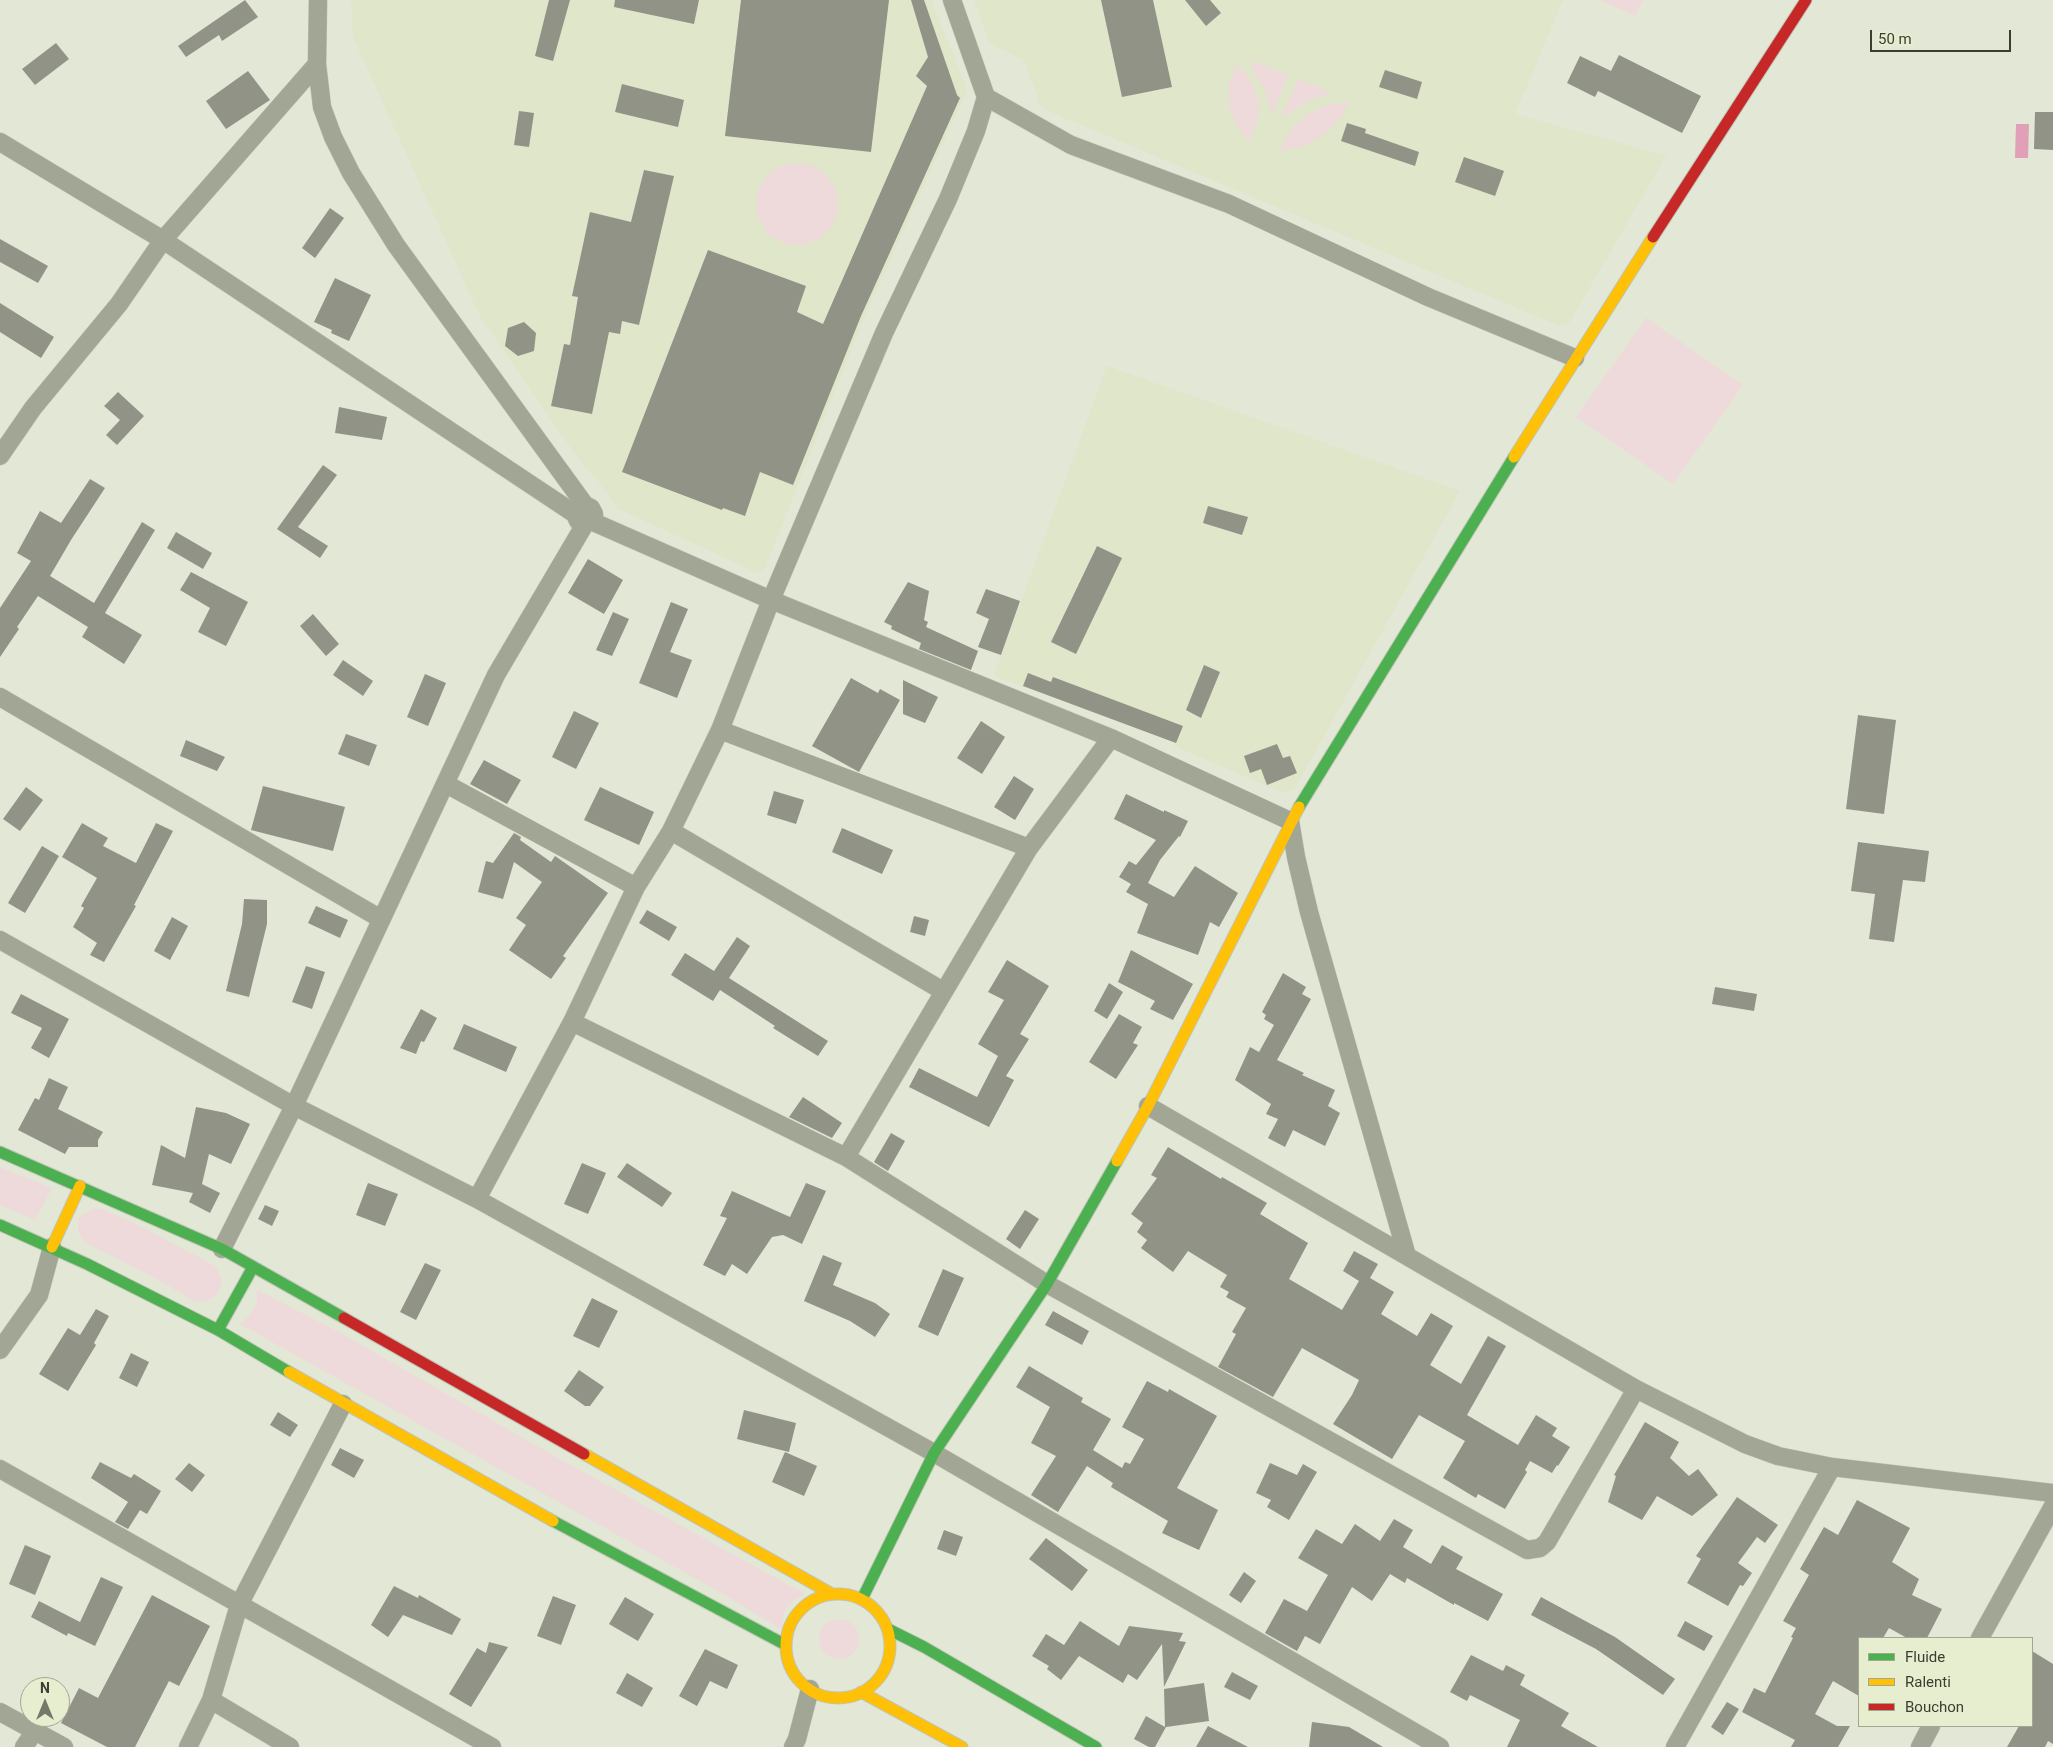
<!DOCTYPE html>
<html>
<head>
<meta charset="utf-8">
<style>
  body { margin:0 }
  #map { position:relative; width:2053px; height:1747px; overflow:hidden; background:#e2e7d6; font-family:Roboto,sans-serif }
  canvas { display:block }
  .legend { position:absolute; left:1858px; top:1637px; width:175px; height:90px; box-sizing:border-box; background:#e6eecf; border:1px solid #a2a890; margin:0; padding:6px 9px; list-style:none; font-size:15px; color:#3b3e31 }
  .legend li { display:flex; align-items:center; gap:10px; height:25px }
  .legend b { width:25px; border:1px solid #a2a890 }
  .north { position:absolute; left:20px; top:1677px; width:50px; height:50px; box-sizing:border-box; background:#e6eecf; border:1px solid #a2a890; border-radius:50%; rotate:0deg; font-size:14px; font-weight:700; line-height:20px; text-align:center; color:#3b3e31 }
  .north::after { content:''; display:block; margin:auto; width:18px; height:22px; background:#75796b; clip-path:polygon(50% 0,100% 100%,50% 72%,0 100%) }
  .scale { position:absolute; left:1870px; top:30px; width:141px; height:22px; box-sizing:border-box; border:2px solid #3b3e31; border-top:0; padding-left:6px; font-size:15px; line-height:18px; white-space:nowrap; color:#3b3e31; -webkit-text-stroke:4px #e6eecf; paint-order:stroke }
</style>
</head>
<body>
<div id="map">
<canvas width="2053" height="1747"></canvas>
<ul class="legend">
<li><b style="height:6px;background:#4caf50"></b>Fluide</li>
<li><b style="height:6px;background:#ffc107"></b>Ralenti</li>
<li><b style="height:6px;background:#c62828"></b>Bouchon</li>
</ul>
<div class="north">N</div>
<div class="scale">50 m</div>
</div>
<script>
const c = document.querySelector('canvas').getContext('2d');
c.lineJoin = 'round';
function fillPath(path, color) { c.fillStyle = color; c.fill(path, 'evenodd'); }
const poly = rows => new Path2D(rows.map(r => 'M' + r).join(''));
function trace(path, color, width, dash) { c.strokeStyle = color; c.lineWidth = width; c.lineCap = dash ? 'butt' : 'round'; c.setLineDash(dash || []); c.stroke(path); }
fillPath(poly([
  [351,0,931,0,967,90,862,322,765,568,758,573,617,508,597,479,582,464,480,316,353,37],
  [974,0,1563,0,1515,114,1666,156,1569,323,1560,326,1046,110,1037,104,1039,99,1024,60,990,44],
  [1107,366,1460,491,1295,788,1285,793,1174,746,1175,743,994,676]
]), '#dfe6c9');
fillPath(poly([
  [1600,0,1643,0,1635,16],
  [1253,61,1288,75,1272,115,1265,90,1251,67],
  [1236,64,1248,76,1256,92,1259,109,1256,126,1249,142,1236,125,1229,105,1229,84],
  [1298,79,1331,92,1304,103,1281,119],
  [1350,102,1338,121,1322,136,1302,147,1280,151,1290,131,1306,115,1327,105],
  '756 204a41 41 0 1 1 82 0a41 41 0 1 1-82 0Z',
  [1646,318,1743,385,1673,484,1576,417],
  [0,1167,52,1188,35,1220,0,1205],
  [95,1208,101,1209,138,1225,213,1265,218,1269,222,1281,218,1293,207,1301,194,1301,159,1280,86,1243,78,1232,78,1219,83,1214],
  [257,1290,337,1331,556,1457,805,1594,794,1600,785,1610,782,1620,784,1631,718,1591,240,1324,249,1316,257,1303],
  '819 1639a20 20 0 1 1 40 0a20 20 0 1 1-40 0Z'
]), '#eedada');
fillPath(poly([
  [2016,124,2029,124,2028,158,2015,158]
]), '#e1a0b7');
fillPath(poly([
  [245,0,258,17,222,41,219,35,186,57,178,46],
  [549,0,570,0,553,61,535,56],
  [615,0,699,0,694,24,614,7],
  [741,0,889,0,871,152,725,136],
  [911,0,924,0,957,95,960,98,861,316,793,485,760,472,745,516,723,508,722,510,622,472,708,250,806,286,797,312,823,324,927,86,916,76,928,57],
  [1101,0,1153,0,1172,87,1122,97],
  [1185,0,1210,0,1221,13,1206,26],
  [56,43,69,59,35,85,22,69],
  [1619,55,1701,96,1682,133,1598,91,1595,97,1567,83,1580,56,1611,71],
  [1385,70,1422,82,1417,99,1379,87],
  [248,71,270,100,226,129,206,101],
  [622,84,684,100,678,127,615,112],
  [519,111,534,113,529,147,514,145],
  [2035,112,2053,112,2053,150,2034,149],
  [1347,123,1366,129,1365,133,1419,152,1415,166,1341,141],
  [1464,157,1504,171,1495,196,1455,182],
  [644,170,674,176,639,325,622,321,620,334,609,332,592,414,551,406,564,344,570,345,578,297,572,296,590,212,631,222],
  [330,208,344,218,315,258,302,248],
  [0,239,48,266,38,283,0,262],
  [335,278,371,295,349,341,331,333,332,330,314,322],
  [0,303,54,337,41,358,0,332],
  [524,322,536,333,534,351,518,356,505,346,508,328],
  [118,392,144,416,117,445,106,435,120,420,104,406],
  [339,407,387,417,382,440,335,433],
  [323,465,337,475,298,527,328,546,320,558,277,529],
  [90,479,105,488,71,540,50,576,94,603,142,522,155,530,105,613,142,635,124,664,82,637,88,627,38,596,17,627,19,629,0,657,0,608,31,561,17,553,40,511,61,523],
  [1208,506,1248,517,1242,535,1203,523],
  [176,532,212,553,203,569,167,548],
  [1097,546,1122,558,1076,654,1051,642],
  [588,559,623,580,604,614,568,593],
  [191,572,248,602,226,646,198,632,210,608,180,590],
  [908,582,929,591,924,620,928,622,926,627,978,651,971,670,919,649,921,643,891,629,892,626,884,622],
  [986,589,1020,601,1001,655,978,647,989,619,976,613],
  [671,602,688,609,670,652,692,660,677,698,639,683],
  [613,612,629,619,612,656,596,650],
  [313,614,339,644,326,656,300,626],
  [343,660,373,681,363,696,333,675],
  [1204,665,1220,672,1201,718,1186,710],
  [1028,673,1051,682,1053,677,1183,726,1176,743,1023,686],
  [425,674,446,683,428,726,407,717],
  [851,678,878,693,880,689,900,700,859,772,812,746],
  [903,680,938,697,925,723,903,714],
  [574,711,599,723,576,769,552,757],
  [1858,715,1896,720,1884,814,1846,809],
  [981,721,1005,737,982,774,957,758],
  [346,734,377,745,369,766,338,754],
  [186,740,225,757,217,771,180,756],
  [1277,744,1283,758,1290,756,1297,773,1267,785,1261,769,1250,773,1244,756],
  [484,760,521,780,507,804,470,784],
  [1014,776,1034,789,1015,820,994,807],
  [263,786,345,807,333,851,251,830],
  [26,787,43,800,20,831,3,819],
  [600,787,654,812,639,845,584,820],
  [774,791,804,800,796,824,767,815],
  [1126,794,1164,812,1164,810,1188,821,1180,837,1179,836,1160,860,1148,883,1174,897,1195,866,1238,893,1219,927,1210,922,1198,955,1137,933,1148,904,1126,892,1131,884,1119,877,1129,861,1136,865,1156,840,1114,819],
  [82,823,108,838,103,846,136,863,156,823,173,831,134,905,136,906,104,962,90,955,97,943,73,927,84,908,81,906,97,878,62,857],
  [842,828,893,850,882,874,832,852],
  [514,833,521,837,520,840,551,862,555,856,608,893,563,956,566,958,551,979,509,950,526,925,516,918,542,882,514,862,503,899,478,892,486,861,493,863],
  [1858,842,1929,851,1925,882,1903,880,1894,942,1869,939,1875,894,1851,891],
  [42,846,59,856,25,913,8,903],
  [244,899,267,900,267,924,249,997,226,991,242,924],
  [316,906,348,920,340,938,308,923],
  [647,910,677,927,669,941,639,923],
  [914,916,929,920,925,936,910,932],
  [172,917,188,926,170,960,154,951],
  [737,937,750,946,729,978,828,1041,818,1056,773,1028,775,1026,720,990,713,1001,671,975,685,953,714,971],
  [1131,950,1193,984,1173,1020,1150,1009,1155,1001,1118,982],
  [1007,960,1049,986,1020,1034,1029,1039,1006,1076,1014,1080,989,1127,909,1087,919,1068,977,1097,998,1056,978,1044,1004,1000,988,992],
  [306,966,325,972,312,1009,292,1002],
  [1283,973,1306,987,1302,994,1311,999,1277,1060,1304,1073,1302,1075,1335,1090,1328,1106,1340,1113,1325,1146,1293,1130,1285,1147,1268,1138,1278,1119,1266,1114,1271,1104,1235,1080,1250,1047,1259,1052,1274,1025,1264,1019,1266,1015,1262,1012],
  [1109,983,1123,992,1107,1019,1094,1011],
  [1715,987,1757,994,1754,1011,1712,1004],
  [21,994,69,1019,49,1058,31,1048,42,1028,11,1013],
  [421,1009,437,1018,424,1042,421,1041,416,1054,400,1048],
  [1119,1014,1142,1027,1133,1043,1138,1045,1116,1079,1089,1062],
  [464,1024,517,1047,506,1072,453,1049],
  [49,1078,68,1087,58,1109,103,1132,98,1140,98,1147,69,1147,65,1154,18,1130,35,1098,39,1100],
  [803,1097,842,1123,832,1138,789,1117],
  [196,1107,226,1113,250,1124,231,1164,209,1154,202,1184,220,1193,210,1213,189,1202,193,1193,152,1185,161,1145,185,1158],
  [891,1133,905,1141,888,1171,874,1162],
  [1168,1147,1221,1179,1222,1177,1267,1203,1260,1214,1308,1243,1289,1279,1342,1310,1359,1281,1343,1271,1354,1251,1378,1264,1370,1278,1394,1292,1381,1314,1417,1336,1431,1313,1453,1326,1430,1365,1461,1384,1488,1336,1506,1346,1467,1415,1518,1445,1536,1415,1557,1428,1552,1436,1570,1447,1558,1466,1557,1465,1552,1473,1530,1461,1525,1470,1527,1472,1505,1509,1478,1494,1476,1498,1443,1478,1465,1441,1419,1415,1392,1459,1333,1424,1352,1395,1359,1380,1302,1348,1273,1397,1218,1367,1236,1334,1232,1332,1246,1308,1226,1297,1229,1292,1220,1287,1227,1275,1188,1251,1173,1272,1141,1248,1147,1240,1137,1232,1143,1223,1131,1214,1157,1178,1151,1175],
  [582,1163,606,1173,588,1214,564,1204],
  [627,1163,672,1193,662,1207,617,1177],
  [368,1183,398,1194,385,1226,356,1215],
  [806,1183,826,1191,802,1244,783,1235,772,1237,747,1274,732,1264,725,1276,703,1265,727,1218,720,1216,732,1191,790,1217],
  [265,1205,279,1211,272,1226,258,1219],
  [1025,1210,1039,1219,1020,1249,1006,1239],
  [823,1255,842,1263,833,1285,875,1303,890,1314,875,1337,850,1321,804,1301],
  [425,1263,441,1270,416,1320,400,1312],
  [943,1269,964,1278,938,1336,918,1327],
  [592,1298,618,1311,599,1348,573,1336],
  [96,1309,109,1316,94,1343,96,1345,68,1391,39,1374,68,1328,80,1335],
  [1053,1311,1089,1331,1082,1345,1045,1325],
  [131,1353,149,1362,137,1387,119,1378],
  [1029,1366,1083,1398,1081,1402,1111,1419,1093,1450,1122,1468,1125,1462,1130,1464,1144,1439,1122,1427,1147,1381,1168,1392,1169,1389,1217,1416,1177,1488,1218,1510,1199,1550,1162,1533,1168,1521,1111,1487,1113,1483,1087,1466,1058,1512,1031,1495,1056,1456,1031,1443,1050,1407,1016,1387],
  [579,1370,604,1387,590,1406,585,1406,564,1391],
  [744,1410,796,1423,789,1452,737,1439],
  [278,1412,298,1425,290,1437,270,1425],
  [1645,1422,1679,1442,1670,1458,1689,1476,1698,1469,1718,1495,1692,1516,1657,1496,1642,1520,1608,1502,1616,1476,1614,1475],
  [340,1448,364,1460,354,1478,331,1465],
  [785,1452,817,1466,804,1496,772,1482],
  [100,1462,131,1478,134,1474,161,1491,147,1514,140,1510,128,1529,115,1522,128,1502,91,1478],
  [189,1463,205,1475,192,1492,175,1479],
  [1270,1463,1297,1475,1303,1464,1317,1472,1289,1520,1267,1507,1271,1500,1256,1493],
  [1737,1497,1778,1525,1765,1543,1757,1537,1738,1563,1752,1573,1743,1586,1740,1585,1728,1606,1687,1583,1701,1559,1696,1556],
  [1857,1500,1910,1528,1892,1562,1919,1579,1912,1595,1942,1609,1927,1638,1907,1638,1889,1628,1883,1638,1859,1638,1859,1696,1833,1681,1815,1714,1837,1726,1850,1726,1838,1747,1791,1747,1795,1740,1742,1712,1754,1688,1765,1693,1793,1638,1791,1637,1796,1628,1783,1621,1809,1575,1800,1569,1824,1527,1838,1535],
  [1394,1519,1413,1530,1403,1547,1431,1564,1442,1545,1463,1557,1456,1569,1503,1594,1488,1621,1454,1603,1454,1605,1407,1578,1405,1583,1390,1574,1372,1601,1352,1587,1320,1644,1305,1636,1297,1651,1265,1633,1284,1599,1307,1611,1328,1575,1298,1558,1316,1529,1342,1544,1355,1524,1380,1541],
  [944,1530,963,1537,956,1556,937,1549],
  [1046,1538,1088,1570,1072,1591,1029,1559],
  [25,1545,51,1556,35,1595,9,1584],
  [1244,1572,1256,1581,1241,1603,1229,1595],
  [101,1577,123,1587,95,1646,68,1633,67,1636,31,1617,39,1601,80,1622],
  [394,1586,418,1598,419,1595,461,1619,452,1635,403,1615,388,1637,371,1625],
  [152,1595,210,1626,179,1686,169,1681,135,1747,107,1747,61,1723,79,1688,98,1698],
  [553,1596,576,1605,561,1645,537,1636],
  [625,1597,654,1614,638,1641,609,1624],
  [1541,1597,1615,1637,1675,1679,1663,1695,1596,1649,1531,1615],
  [1080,1621,1119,1646,1129,1626,1183,1633,1179,1641,1186,1642,1164,1687,1162,1644,1137,1680,1128,1674,1123,1683,1079,1656,1061,1680,1047,1669,1049,1666,1032,1656,1046,1634,1064,1645],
  [1685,1621,1713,1636,1704,1651,1677,1636],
  [489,1642,508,1647,471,1707,449,1694,477,1648,486,1653],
  [705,1649,738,1665,727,1689,710,1681,697,1706,679,1696],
  [2032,1651,2053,1664,2053,1744,2048,1741,2045,1747,2007,1747,2019,1726,2032,1726],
  [1471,1655,1503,1671,1506,1665,1525,1675,1520,1685,1569,1713,1561,1726,1598,1747,1507,1747,1520,1720,1470,1695,1467,1701,1450,1692],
  [1232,1672,1258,1686,1250,1700,1224,1687],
  [627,1673,653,1688,642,1707,616,1693],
  [1204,1683,1209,1721,1166,1727,1155,1747,1149,1747,1134,1739,1146,1716,1165,1727,1164,1689],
  [1727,1702,1739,1709,1723,1735,1711,1727],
  [1312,1722,1349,1727,1383,1747,1309,1747],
  [1208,1726,1248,1747,1196,1747]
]), '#909386');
const street = poly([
  [318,0,317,64,322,107,333,137,351,173,396,245,585,505,591,508,594,514,591,521,585,524,578,521,575,514,578,508,585,505],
  [986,97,1071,145,1229,204,1428,297,1575,358],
  [0,142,163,240,575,514],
  [0,456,33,408,119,304,163,240,317,64],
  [591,521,771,600,1111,738,1290,821,1296,857,1309,912,1407,1256],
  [0,697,381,919],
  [720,730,1029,848],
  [446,784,636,887],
  [671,831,943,991],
  [0,940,294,1106,477,1199,934,1453,1440,1747],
  [572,1022,846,1157,1047,1284,1527,1550,1540,1548,1547,1542,1636,1389],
  [1148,1106,1636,1389,1745,1444,1778,1456,1832,1467,2053,1493],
  [846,1157,1029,848,1111,738],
  [477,1199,572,1022,636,887,671,831,720,730,771,600,884,333,948,199,976,131,986,97,952,0],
  [222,1249,294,1106,496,675,585,524],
  [0,1350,39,1295,52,1247],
  [0,1469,492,1747],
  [1980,1638,2053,1506],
  [211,1700,290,1747],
  [0,1712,64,1747],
  [24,1747,34,1732],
  [188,1747,211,1700,239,1605,343,1404],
  [793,1747,797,1739,810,1689],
  [1675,1747,1832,1467],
  [1920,1747,1931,1726]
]);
const fast = poly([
  [1299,807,1514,457],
  [0,1152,222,1249,344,1318],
  [0,1225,87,1264,218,1330,289,1372],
  [218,1330,253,1267],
  [553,1521,784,1644],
  [862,1599,934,1453,1047,1284,1117,1161],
  [888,1629,924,1647,1096,1747]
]);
const slow = poly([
  [1514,457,1653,237],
  [1117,1161,1148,1106,1299,807],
  [52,1247,80,1186],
  [289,1372,553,1521],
  [584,1454,832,1594],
  '786 1646a52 52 0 1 1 104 0a52 52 0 1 1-104 0Z',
  [861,1692,962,1747]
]);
const jam = poly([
  [1653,237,1806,0],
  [344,1318,584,1454]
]);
trace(street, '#c0c4b7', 19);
trace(fast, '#c0c4b7', 13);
trace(slow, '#c0c4b7', 13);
trace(jam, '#c0c4b7', 13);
trace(street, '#a2a694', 18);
trace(fast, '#4caf50', 11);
trace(slow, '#ffc107', 11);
trace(jam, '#c62828', 11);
</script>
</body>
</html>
